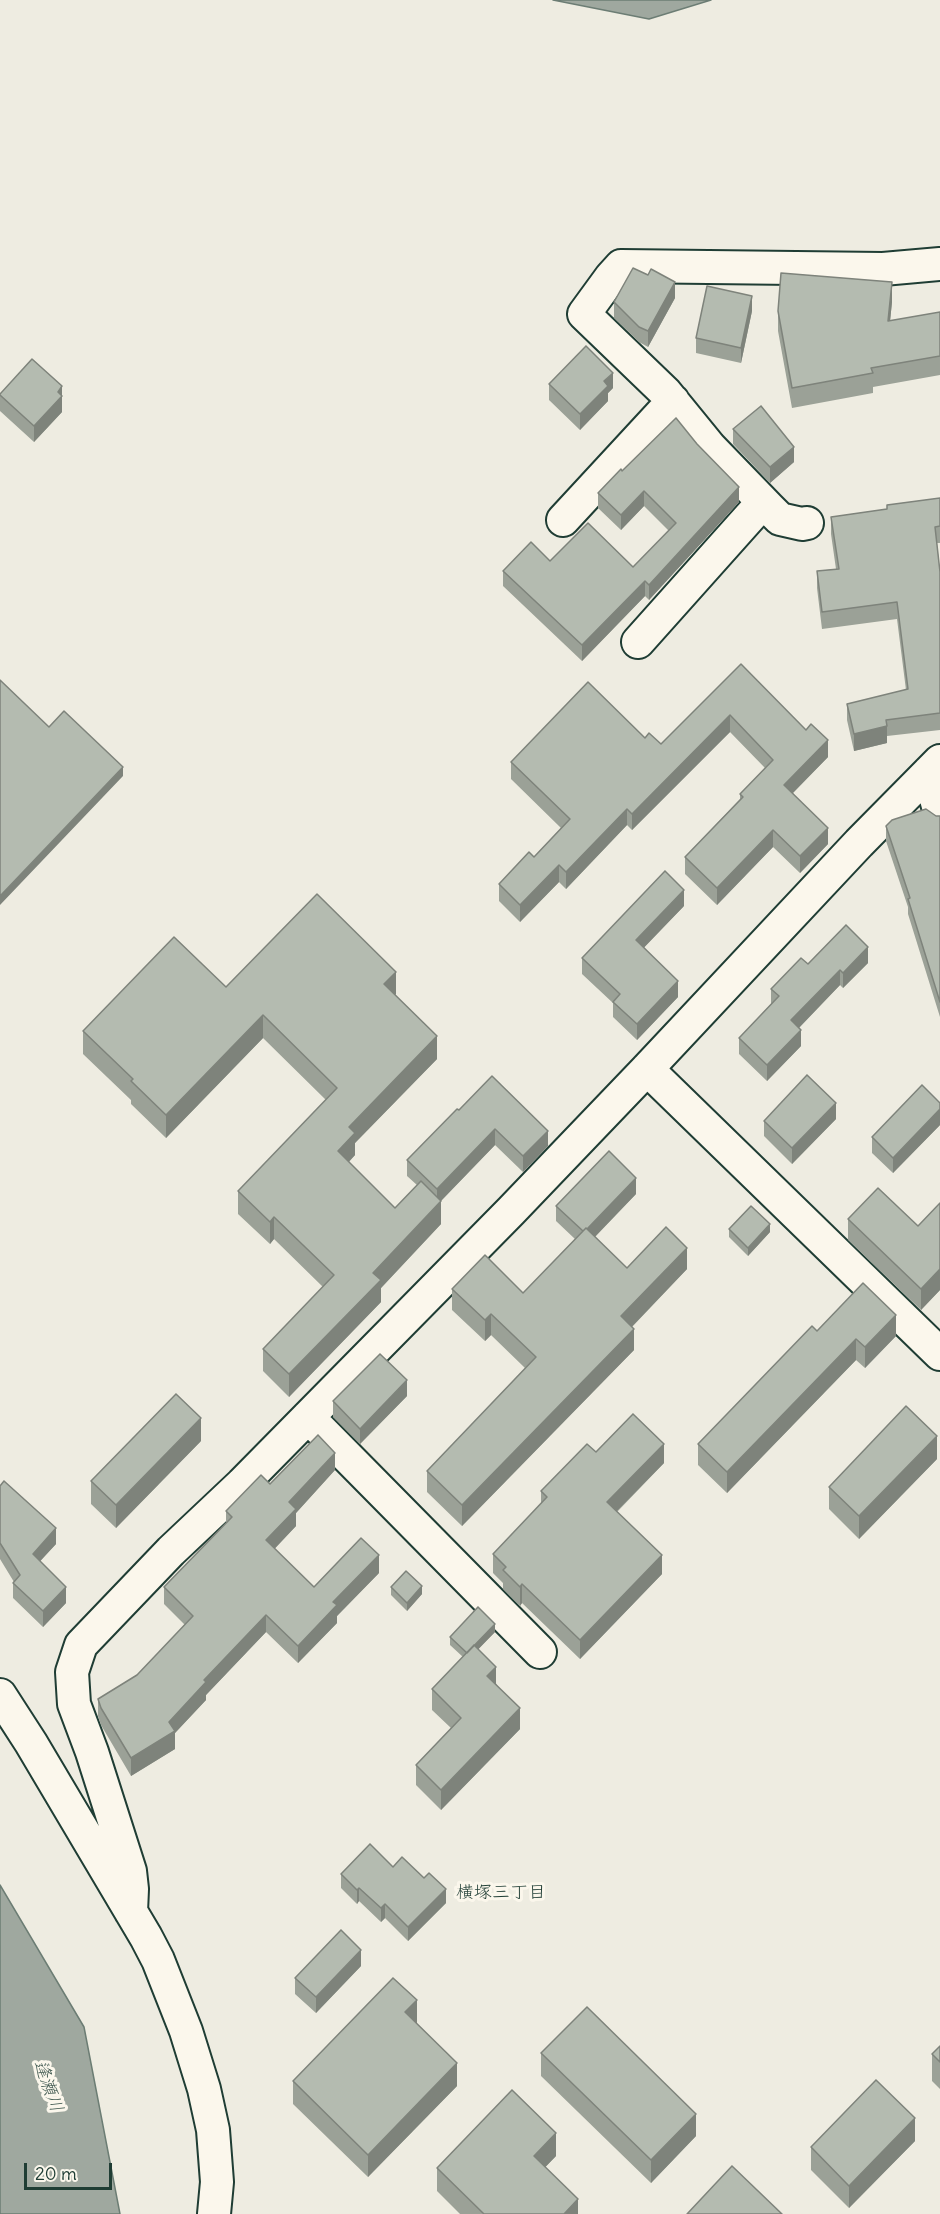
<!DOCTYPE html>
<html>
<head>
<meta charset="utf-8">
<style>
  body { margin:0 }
  #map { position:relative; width:940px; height:2214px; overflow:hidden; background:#eeece1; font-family:Delius,sans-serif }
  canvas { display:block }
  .scale { position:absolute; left:24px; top:2163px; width:88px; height:27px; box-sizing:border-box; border:3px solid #1f3d34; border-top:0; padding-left:8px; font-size:18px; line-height:21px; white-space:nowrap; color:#1f3d34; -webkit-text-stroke:4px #fbf7ec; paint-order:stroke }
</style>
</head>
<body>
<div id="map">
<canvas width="940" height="2214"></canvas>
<div class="scale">20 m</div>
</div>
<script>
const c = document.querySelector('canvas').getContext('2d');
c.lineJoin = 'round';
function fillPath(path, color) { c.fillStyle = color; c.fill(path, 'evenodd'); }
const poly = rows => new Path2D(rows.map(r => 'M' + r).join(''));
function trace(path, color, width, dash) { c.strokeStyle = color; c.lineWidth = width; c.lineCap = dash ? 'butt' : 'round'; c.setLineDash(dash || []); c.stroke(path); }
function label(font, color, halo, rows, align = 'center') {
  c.font = font + ' Delius,"Klee One",sans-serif'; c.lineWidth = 6; c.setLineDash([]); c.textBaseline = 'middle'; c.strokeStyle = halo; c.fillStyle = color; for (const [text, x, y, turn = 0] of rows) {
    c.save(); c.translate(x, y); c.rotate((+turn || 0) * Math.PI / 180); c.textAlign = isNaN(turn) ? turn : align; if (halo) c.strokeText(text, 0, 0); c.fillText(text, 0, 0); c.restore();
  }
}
const water = poly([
  [553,0,711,0,649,19,553,0],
  [0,1885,84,2027,120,2214,0,2214,0,1885]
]);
fillPath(water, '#9fa89f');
trace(water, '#6c7d74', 1.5);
const minor = poly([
  [563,520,673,401],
  [807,523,802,524,780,519,769,508,710,447,666,393,584,314,611,277,621,266,883,269,940,264],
  [638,642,763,502],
  [929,772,940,814],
  [647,1069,940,1354],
  [308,1417,540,1652],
  [0,1695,31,1743,146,1937,158,1960,186,2031,204,2089,213,2130,217,2182,214,2214],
  [131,1912,132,1889,130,1871,92,1752,74,1704,72,1672,81,1645,171,1551,242,1484,511,1211,647,1069,859,843,940,761]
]);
trace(minor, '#1f3d34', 36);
trace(minor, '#fbf7ec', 32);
fillPath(poly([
  [648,275,675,298,648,347,639,342,614,318,614,302],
  [892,302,890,321,940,312,940,375,873,387,873,393,792,408,778,331,778,311],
  [752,311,741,363,696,353,696,338],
  [549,384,613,388,608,393,608,401,580,430,549,400],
  [0,394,62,402,62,412,34,442,0,411],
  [733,429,794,462,770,483,733,444],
  [622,471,739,502,649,600,645,596,582,661,503,586,503,571,550,561,633,567,669,531,644,506,621,530,598,508,598,493],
  [940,498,940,543,937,543,940,572,940,730,887,736,887,743,854,751,847,720,847,704,906,690,897,619,822,629,817,588,817,571,836,569,831,534,831,517,887,509,887,505],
  [741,664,828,757,793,793,828,844,800,873,773,847,717,905,685,874,685,857,740,799,740,794,765,768,730,732,632,830,627,825,566,889,559,882,520,922,499,901,499,884,534,857,561,828,511,779,511,762,645,738,661,744],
  [936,816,940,816,940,1017,908,914,908,907,886,841,886,826],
  [684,906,644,947,678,997,637,1040,613,1017,613,1003,582,974,582,958],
  [868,963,843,988,840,985,799,1028,801,1046,767,1081,739,1054,739,1038,771,1004,771,989,808,964],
  [226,987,396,994,395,995,437,1059,355,1143,355,1155,349,1162,395,1208,417,1185,407,1176,407,1160,459,1110,548,1146,523,1172,495,1145,441,1201,441,1224,381,1288,381,1302,289,1397,263,1371,263,1349,323,1287,274,1239,270,1244,238,1214,238,1191,326,1100,263,1038,166,1138,131,1104,131,1100,83,1054,83,1031],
  [940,1109,940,1125,893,1173,872,1153,872,1137],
  [836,1119,792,1164,764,1136,764,1121],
  [636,1194,595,1237,627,1268,687,1269,632,1327,634,1350,462,1526,427,1492,427,1471,525,1368,491,1335,485,1341,452,1310,452,1289,523,1293,575,1239,556,1221,556,1206],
  [940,1203,940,1290,921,1310,848,1240,848,1219,918,1226],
  [729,1229,770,1232,748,1256,729,1237],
  [817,1331,896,1336,865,1368,856,1360,727,1493,698,1465,698,1444],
  [407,1396,360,1444,333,1417,333,1401],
  [201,1441,116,1528,91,1504,91,1481],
  [596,1452,664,1463,617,1512,662,1574,580,1659,522,1603,520,1606,503,1589,503,1583,493,1573,493,1554,541,1504,541,1491],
  [937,1459,859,1539,829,1509,829,1487],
  [335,1470,296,1513,296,1526,274,1549,314,1587,379,1573,337,1616,337,1623,298,1663,266,1632,206,1695,206,1700,175,1733,175,1749,131,1776,101,1725,98,1716,98,1699,137,1675,185,1625,164,1604,164,1587,226,1523,226,1511,270,1484],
  [0,1486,56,1544,40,1561,66,1603,43,1627,13,1598,13,1583,14,1582,0,1559],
  [391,1587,422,1594,407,1611,391,1595],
  [495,1632,478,1649,520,1729,441,1810,416,1785,416,1765,451,1728,432,1710,432,1689,463,1657,450,1645,450,1637],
  [393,1867,446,1903,408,1941,385,1918,381,1922,359,1901,357,1904,341,1888,341,1874],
  [361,1966,316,2013,295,1994,295,1978],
  [416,2023,457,2086,368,2177,293,2104,293,2081],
  [940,2046,940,2089,932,2081,932,2054],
  [541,2053,696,2136,651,2183,541,2076],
  [915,2141,849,2208,811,2170,811,2147],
  [556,2156,545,2167,578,2214,460,2214,437,2191,437,2168]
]), '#9ba197');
fillPath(poly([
  [675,282,675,298,648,347,648,331],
  [892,282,892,302,888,341,888,321],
  [752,296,752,311,741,363,741,348],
  [613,373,613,388,608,393,608,401,580,430,580,414,604,381],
  [62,386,62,412,34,442,34,426],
  [794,447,794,462,770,483,770,467],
  [739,487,739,502,649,600,649,585],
  [644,491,644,506,621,530,621,515],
  [645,581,645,596,582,661,582,645],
  [730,715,730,732,632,830,632,814],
  [887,726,887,743,854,751,854,734],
  [828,740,828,757,784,802,784,785],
  [123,767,123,776,0,905,0,896],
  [627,809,627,825,566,889,566,872],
  [828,828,828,844,800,873,800,856],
  [773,830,773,847,717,905,717,888],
  [559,865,559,882,520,922,520,905],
  [684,890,684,906,636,956,636,940],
  [868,947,868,963,843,988,843,973],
  [840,970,840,985,791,1036,791,1020],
  [396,972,396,994,384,1007,384,984],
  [678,981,678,997,637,1040,637,1024],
  [263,1015,263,1038,166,1138,166,1115],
  [801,1030,801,1046,767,1081,767,1065],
  [437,1036,437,1059,355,1143,355,1155,338,1173,338,1151,349,1127],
  [836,1103,836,1119,792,1164,792,1148],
  [940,1109,940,1125,893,1173,893,1158],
  [495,1129,495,1145,437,1205,437,1189],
  [548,1131,548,1146,523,1172,523,1156],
  [636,1178,636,1194,584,1248,584,1232],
  [441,1201,441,1224,381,1288,381,1302,289,1397,289,1374,373,1273],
  [274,1217,274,1239,270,1244,270,1222],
  [770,1224,770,1232,748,1256,748,1248],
  [687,1248,687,1269,621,1338,621,1316],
  [940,1269,940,1290,921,1310,921,1289],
  [491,1314,491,1335,485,1341,485,1320],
  [896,1315,896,1336,865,1368,865,1347],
  [634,1329,634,1350,462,1526,462,1505],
  [856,1339,856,1360,727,1493,727,1472],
  [407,1380,407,1396,360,1444,360,1429],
  [201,1418,201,1441,116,1528,116,1505],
  [937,1436,937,1459,859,1539,859,1516],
  [664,1444,664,1463,607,1521,607,1502],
  [335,1453,335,1470,296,1513,296,1526,266,1558,266,1540,289,1502],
  [56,1528,56,1544,33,1569,33,1554],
  [379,1555,379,1573,337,1616,337,1623,298,1663,298,1646,333,1602],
  [662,1555,662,1574,580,1659,580,1640],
  [522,1584,522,1603,520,1606,520,1587],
  [422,1586,422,1594,407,1611,407,1603],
  [66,1587,66,1603,43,1627,43,1611],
  [266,1615,266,1632,206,1695,206,1700,175,1733,175,1749,131,1776,131,1758,169,1722,204,1680],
  [495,1624,495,1632,467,1661,467,1653],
  [496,1667,496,1687,487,1676],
  [520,1708,520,1729,441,1810,441,1790],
  [359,1888,359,1901,357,1904,357,1890],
  [446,1889,446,1903,408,1941,408,1927],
  [385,1904,385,1918,381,1922,381,1908],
  [361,1950,361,1966,316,2013,316,1997],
  [417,2000,417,2023,405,2035,405,2012],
  [457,2063,457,2086,368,2177,368,2155],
  [696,2114,696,2136,651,2183,651,2160],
  [915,2118,915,2141,849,2208,849,2186],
  [556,2133,556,2156,534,2179,534,2156],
  [578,2199,578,2214,564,2214]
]), '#7e837b');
const building = poly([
  [633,268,648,275,651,269,675,282,648,331,639,327,614,302,633,268],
  [781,273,892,282,888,321,940,312,940,356,871,368,873,373,792,388,778,311,781,273],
  [707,286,752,296,741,348,696,338,707,286],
  [586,346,613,373,604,381,608,386,580,414,549,384,586,346],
  [32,359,62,386,58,392,62,396,34,426,0,395,0,394,32,359],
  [761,406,794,447,770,467,733,429,761,406],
  [676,418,697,444,739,487,649,585,645,581,582,645,503,571,531,542,550,561,588,523,633,567,676,523,644,491,621,515,598,493,621,469,622,471,676,418],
  [940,498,940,526,935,527,940,572,940,713,886,720,887,726,854,734,847,704,908,689,897,602,822,612,817,571,839,569,831,517,887,509,887,505,940,498],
  [741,664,806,730,811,724,828,740,784,785,828,828,800,856,773,830,717,888,685,857,743,797,740,794,773,760,730,715,632,814,627,809,566,872,559,865,520,905,499,884,529,852,534,857,570,819,511,762,588,682,645,738,649,733,661,744,741,664],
  [0,680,49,727,64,711,123,767,0,896,0,680],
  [926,809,936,816,940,816,940,1002,908,899,910,898,886,826,892,820,926,809],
  [665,871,684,890,636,940,678,981,637,1024,613,1002,620,994,582,958,665,871],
  [317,894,396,972,384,984,437,1036,349,1127,355,1133,338,1151,395,1208,421,1181,441,1201,373,1273,381,1280,289,1374,263,1349,334,1275,274,1217,270,1222,238,1191,337,1088,263,1015,166,1115,131,1081,133,1079,83,1031,174,937,226,987,317,894],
  [846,925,868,947,843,973,840,970,791,1020,801,1030,767,1065,739,1038,779,996,771,989,801,958,808,964,846,925],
  [807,1075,836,1103,792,1148,764,1121,807,1075],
  [492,1076,548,1131,523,1156,495,1129,437,1189,407,1160,457,1109,459,1110,492,1076],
  [922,1085,940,1103,940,1109,893,1158,872,1137,922,1085],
  [609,1151,636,1178,587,1229,586,1228,583,1231,556,1206,609,1151],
  [878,1188,918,1226,940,1203,940,1269,921,1289,848,1219,878,1188],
  [751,1206,770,1224,748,1248,729,1229,751,1206],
  [666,1227,687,1248,621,1316,634,1329,462,1505,427,1471,536,1357,491,1314,485,1320,452,1289,485,1255,523,1293,586,1228,627,1268,666,1227],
  [863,1283,896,1315,865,1347,856,1339,727,1472,698,1444,812,1326,817,1331,863,1283],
  [380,1354,407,1380,360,1429,333,1401,380,1354],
  [176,1394,201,1418,116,1505,91,1481,176,1394],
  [906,1406,937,1436,859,1516,829,1487,906,1406],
  [633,1414,664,1444,607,1502,662,1555,580,1640,522,1584,520,1587,503,1570,506,1567,493,1554,547,1497,541,1491,587,1444,596,1452,633,1414],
  [318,1435,335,1453,289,1502,296,1509,266,1540,314,1587,361,1538,379,1555,333,1602,337,1605,298,1646,266,1615,204,1680,206,1682,169,1722,175,1731,131,1758,101,1708,98,1699,137,1675,193,1616,164,1587,232,1517,226,1511,261,1475,270,1484,318,1435],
  [4,1481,56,1528,33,1554,66,1587,43,1611,13,1583,20,1575,0,1543,0,1486,4,1481],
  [406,1571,422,1586,407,1603,391,1587,406,1571],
  [478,1607,495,1624,467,1653,450,1637,478,1607],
  [474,1645,496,1667,487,1676,520,1708,441,1790,416,1765,461,1718,432,1689,474,1645],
  [370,1844,393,1867,402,1857,424,1878,429,1873,446,1889,408,1927,385,1904,381,1908,359,1888,357,1890,341,1874,370,1844],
  [341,1930,361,1950,316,1997,295,1978,341,1930],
  [393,1978,417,2000,405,2012,457,2063,368,2155,293,2081,393,1978],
  [587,2007,696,2114,651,2160,541,2053,587,2007],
  [940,2046,940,2062,932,2054,940,2046],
  [876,2080,915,2118,849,2186,811,2147,876,2080],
  [512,2090,556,2133,534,2156,578,2199,564,2214,484,2214,437,2168,512,2090],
  [732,2166,782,2214,687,2214,732,2166]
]);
fillPath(building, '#b4bbb0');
trace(building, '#7e837b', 1.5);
label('18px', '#1f3d34', '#fbf7ec', [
  ["横塚三丁目",501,1893]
]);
label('italic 18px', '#455d54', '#fbf7ec', [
  ["逢瀬川",48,2086,70]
]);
</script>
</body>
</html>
